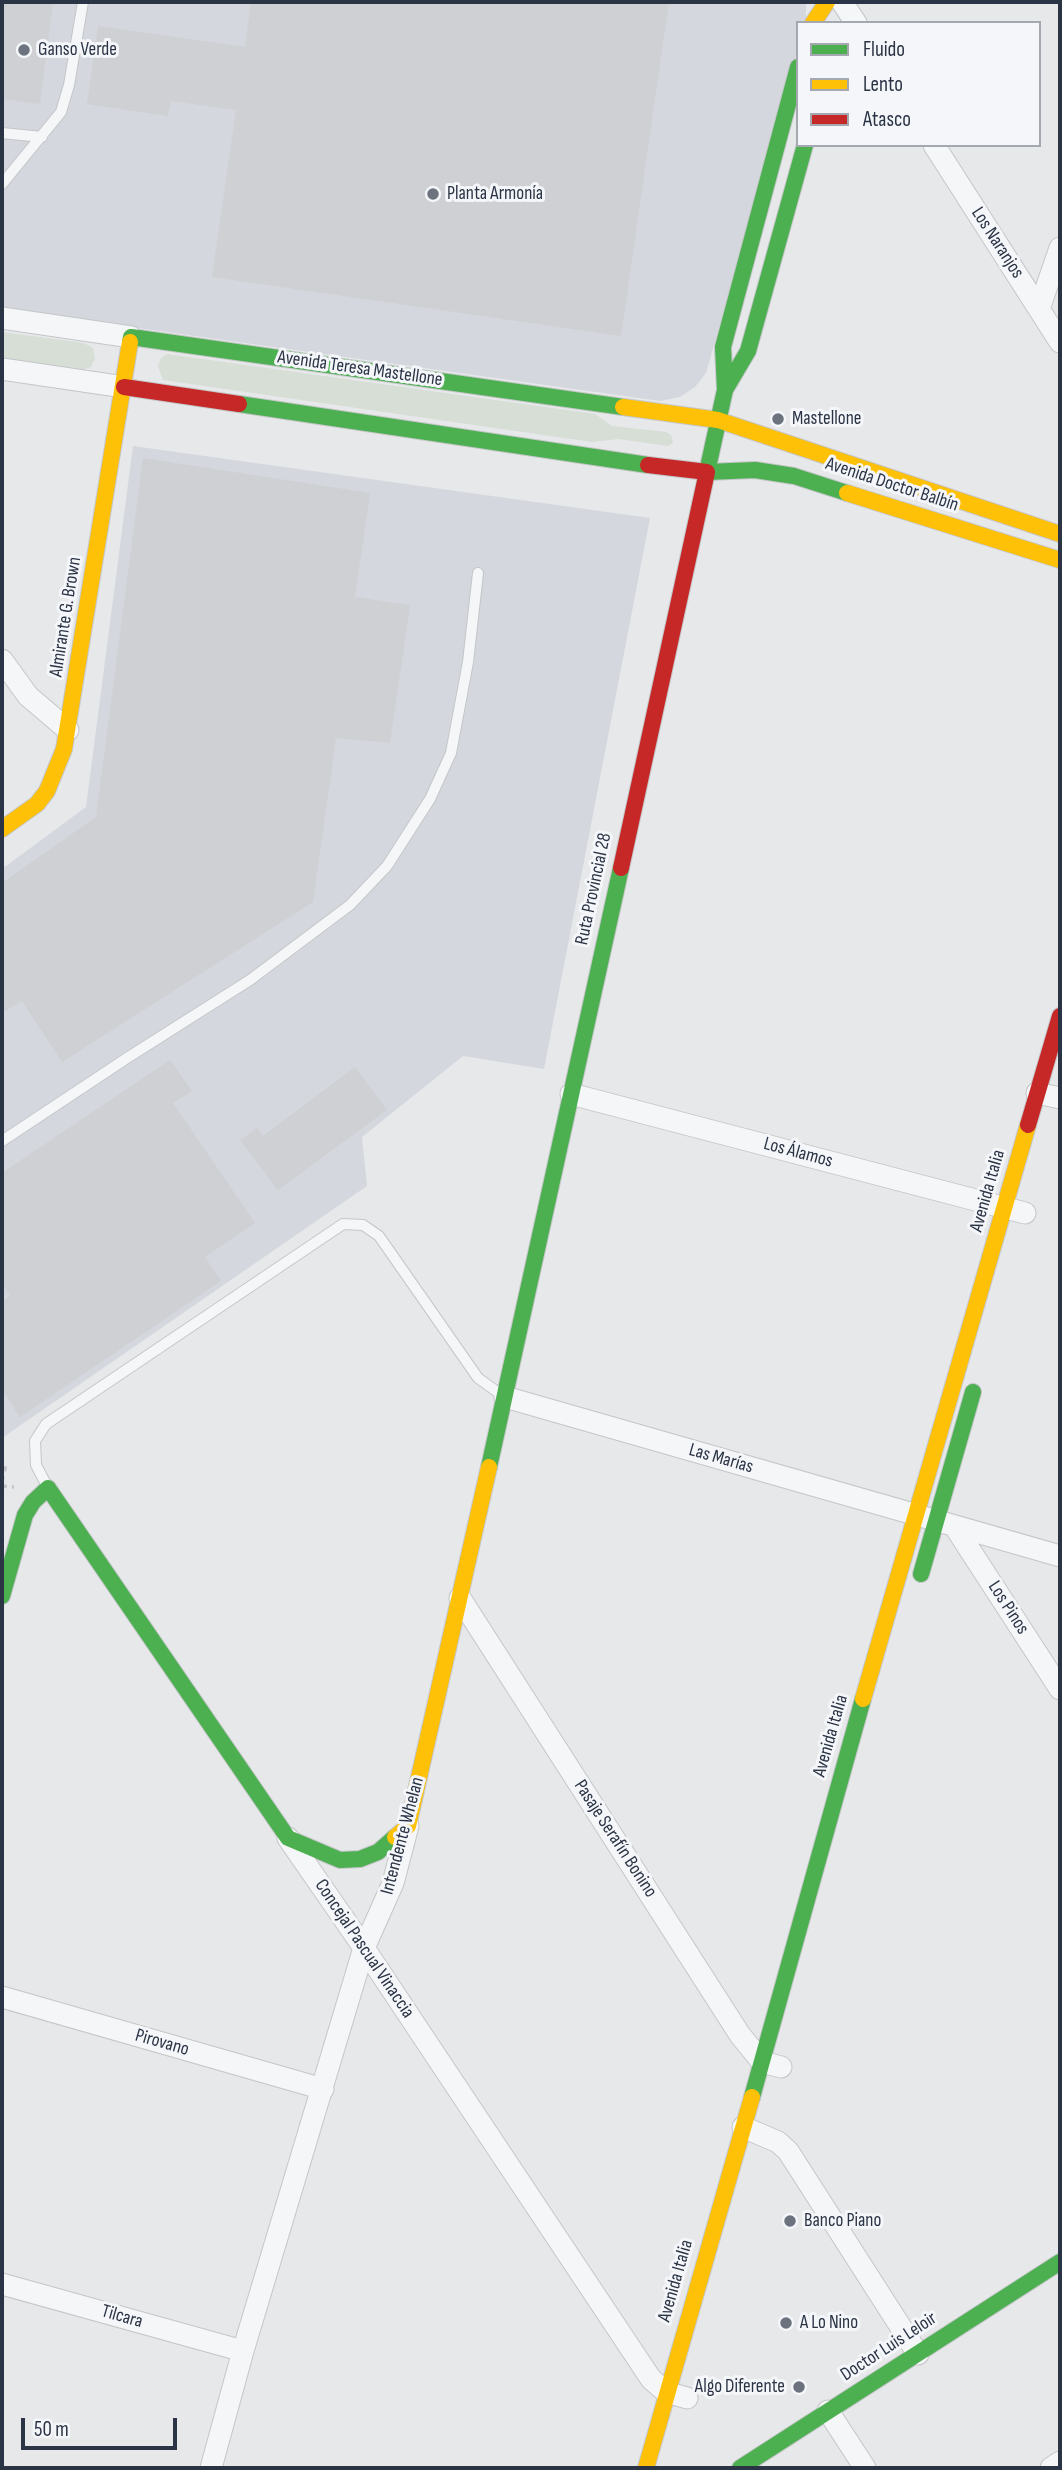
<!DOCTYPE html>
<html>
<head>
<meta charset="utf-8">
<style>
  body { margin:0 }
  #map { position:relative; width:1062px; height:2470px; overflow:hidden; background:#e6e8ea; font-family:"Sofia Sans Condensed",sans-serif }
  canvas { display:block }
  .frame { position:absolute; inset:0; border:4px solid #2b3445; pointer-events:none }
  .legend { position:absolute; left:796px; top:21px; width:245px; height:126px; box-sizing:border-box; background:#f4f6f9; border:2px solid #a4a8b1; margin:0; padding:9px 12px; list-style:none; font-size:21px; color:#2b3445 }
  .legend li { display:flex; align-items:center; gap:14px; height:35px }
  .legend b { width:35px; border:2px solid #a4a8b1 }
  .scale { position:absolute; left:21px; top:2418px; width:156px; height:32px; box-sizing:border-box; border:4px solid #2b3445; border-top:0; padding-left:9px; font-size:21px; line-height:24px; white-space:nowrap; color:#2b3445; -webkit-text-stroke:5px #f4f6f9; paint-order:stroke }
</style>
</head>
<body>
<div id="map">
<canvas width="1062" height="2470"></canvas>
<div class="frame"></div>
<ul class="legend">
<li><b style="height:9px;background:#4caf50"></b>Fluido</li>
<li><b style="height:9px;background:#ffc107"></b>Lento</li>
<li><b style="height:9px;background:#c62828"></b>Atasco</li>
</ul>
<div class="scale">50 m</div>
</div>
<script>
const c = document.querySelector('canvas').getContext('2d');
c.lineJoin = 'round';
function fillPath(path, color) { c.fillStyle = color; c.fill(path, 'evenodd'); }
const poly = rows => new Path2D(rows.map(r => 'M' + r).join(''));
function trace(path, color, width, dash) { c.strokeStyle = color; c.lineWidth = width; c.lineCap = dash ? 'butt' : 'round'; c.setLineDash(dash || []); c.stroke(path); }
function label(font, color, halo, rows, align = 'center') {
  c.font = font + ' "Sofia Sans Condensed",sans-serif'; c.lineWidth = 6; c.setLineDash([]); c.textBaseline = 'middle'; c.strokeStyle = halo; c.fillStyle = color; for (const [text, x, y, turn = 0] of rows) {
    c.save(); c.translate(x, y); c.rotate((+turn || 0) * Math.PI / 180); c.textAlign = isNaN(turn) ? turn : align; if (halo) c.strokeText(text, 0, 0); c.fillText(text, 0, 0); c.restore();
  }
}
fillPath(poly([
  [2,2,806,2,806,20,798,23,798,49,706,373,695,387,680,397,660,401,2,309],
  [133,446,650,518,544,1069,463,1056,362,1137,367,1186,2,1438,2,869,86,807]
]), '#d4d7dd');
fillPath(poly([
  [2,332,84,343,93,348,95,358,91,367,81,370,2,359],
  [167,354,595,414,612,426,666,432,671,435,673,443,668,446,618,439,592,442,163,380,158,366,161,358]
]), '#d6ded6');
fillPath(poly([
  [2,2,53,2,40,104,2,99],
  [251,2,669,2,621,336,212,277,236,110,171,101,168,116,87,104,98,26,245,47],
  [143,458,370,493,355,597,410,605,390,743,336,738,313,902,62,1062,22,1001,2,1013,2,883,96,817],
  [170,1060,192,1091,173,1103,255,1223,205,1257,221,1281,20,1417,2,1389,2,1302,10,1296,2,1283,2,1173],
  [355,1067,387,1110,278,1190,240,1140,257,1128,263,1136]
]), '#ced0d3');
const lane = poly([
  [2,133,42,137],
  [2,184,61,112,69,85,83,2],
  [2,1141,127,1058,250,980,350,905,387,866,430,799,451,753,468,662,478,573],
  [47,1486,36,1465,35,1441,46,1424,343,1224,363,1225,379,1236,478,1378,503,1396]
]);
const street = poly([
  [842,2,856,23],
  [934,145,1060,342],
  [1039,309,1060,248],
  [2,318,131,337],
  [2,369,124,387],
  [2,660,28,696,68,730],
  [1037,1093,1060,1098],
  [571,1094,1025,1213],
  [505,1397,1060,1556],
  [955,1527,1060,1689],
  [460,1598,740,2035,762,2062,781,2067],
  [288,1838,364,1948,651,2379,666,2392,687,2398],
  [2,1997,323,2089],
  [743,2127,778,2142,788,2151,918,2354],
  [2,2284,243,2351],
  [828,2411,865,2468],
  [211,2468,243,2351,364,1948,393,1883,408,1826],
  [1051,2468,1060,2462]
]);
const fast = poly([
  [798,67,723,347,725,390,707,472,755,470,794,476,847,493],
  [130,342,131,337,623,407],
  [725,390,748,351,805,145],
  [239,404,648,465],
  [489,1467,621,868],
  [921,1574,973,1392],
  [2,1596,25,1515,33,1502,48,1488,288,1838,340,1860,360,1859,378,1852,395,1837],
  [752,2097,863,1699],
  [740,2468,1060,2262]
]);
const slow = poly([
  [813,23,827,2],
  [623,407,718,420],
  [718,420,1060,534],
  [847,493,1060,560],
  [2,829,37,804,47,791,64,749,130,342],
  [863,1699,1028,1125],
  [395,1837,408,1826,489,1467],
  [646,2468,752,2097]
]);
const jam = poly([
  [124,387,239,404],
  [621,868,707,472,648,465],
  [1028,1125,1060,1016]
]);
trace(lane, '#c4c6c8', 12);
trace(street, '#c4c6c8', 23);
trace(fast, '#c4c6c8', 18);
trace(slow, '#c4c6c8', 18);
trace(jam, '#c4c6c8', 18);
trace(poly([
  [2,1481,6,1465],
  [2,1486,14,1487]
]), '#c5c6ca', 3.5, [5, 5]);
trace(lane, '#f5f6f7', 10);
trace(street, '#f5f6f7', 21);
trace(fast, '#4caf50', 16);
trace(slow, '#ffc107', 16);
trace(jam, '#c62828', 16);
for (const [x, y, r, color] of [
  [24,50,7,"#6c737f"],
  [433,194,7,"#6c737f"],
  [778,419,7,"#6c737f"],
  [790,2221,7,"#6c737f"],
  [786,2323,7,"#6c737f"],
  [799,2387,7,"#6c737f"]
]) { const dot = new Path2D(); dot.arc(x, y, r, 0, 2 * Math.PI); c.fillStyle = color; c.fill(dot); trace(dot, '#f4f6f9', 2.5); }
label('19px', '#2b3445', '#f4f6f9', [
  ["Ganso Verde",38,50],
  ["Planta Armonía",447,194],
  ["Mastellone",792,419],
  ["Banco Piano",804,2221],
  ["A Lo Nino",800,2323],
  ["Algo Diferente",785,2387,"right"]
], 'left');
label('19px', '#2b3445', '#f4f6f9', [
  ["Los Naranjos",997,243,57],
  ["Avenida Teresa Mastellone",360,369,8],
  ["Avenida Doctor Balbín",892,485,18],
  ["Almirante G. Brown",66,617,-81],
  ["Ruta Provincial 28",594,889,-78],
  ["Los Álamos",798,1153,15],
  ["Avenida Italia",988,1191,-74],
  ["Las Marías",721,1459,16],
  ["Los Pinos",1008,1608,57],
  ["Avenida Italia",831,1736,-74],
  ["Intendente Whelan",403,1836,-75],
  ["Pasaje Serafín Bonino",615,1839,57],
  ["Concejal Pascual Vinaccia",364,1949,56],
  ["Pirovano",162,2043,16],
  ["Avenida Italia",676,2281,-74],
  ["Tilcara",122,2317,16],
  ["Doctor Luis Leloir",889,2347,-33]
]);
</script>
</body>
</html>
